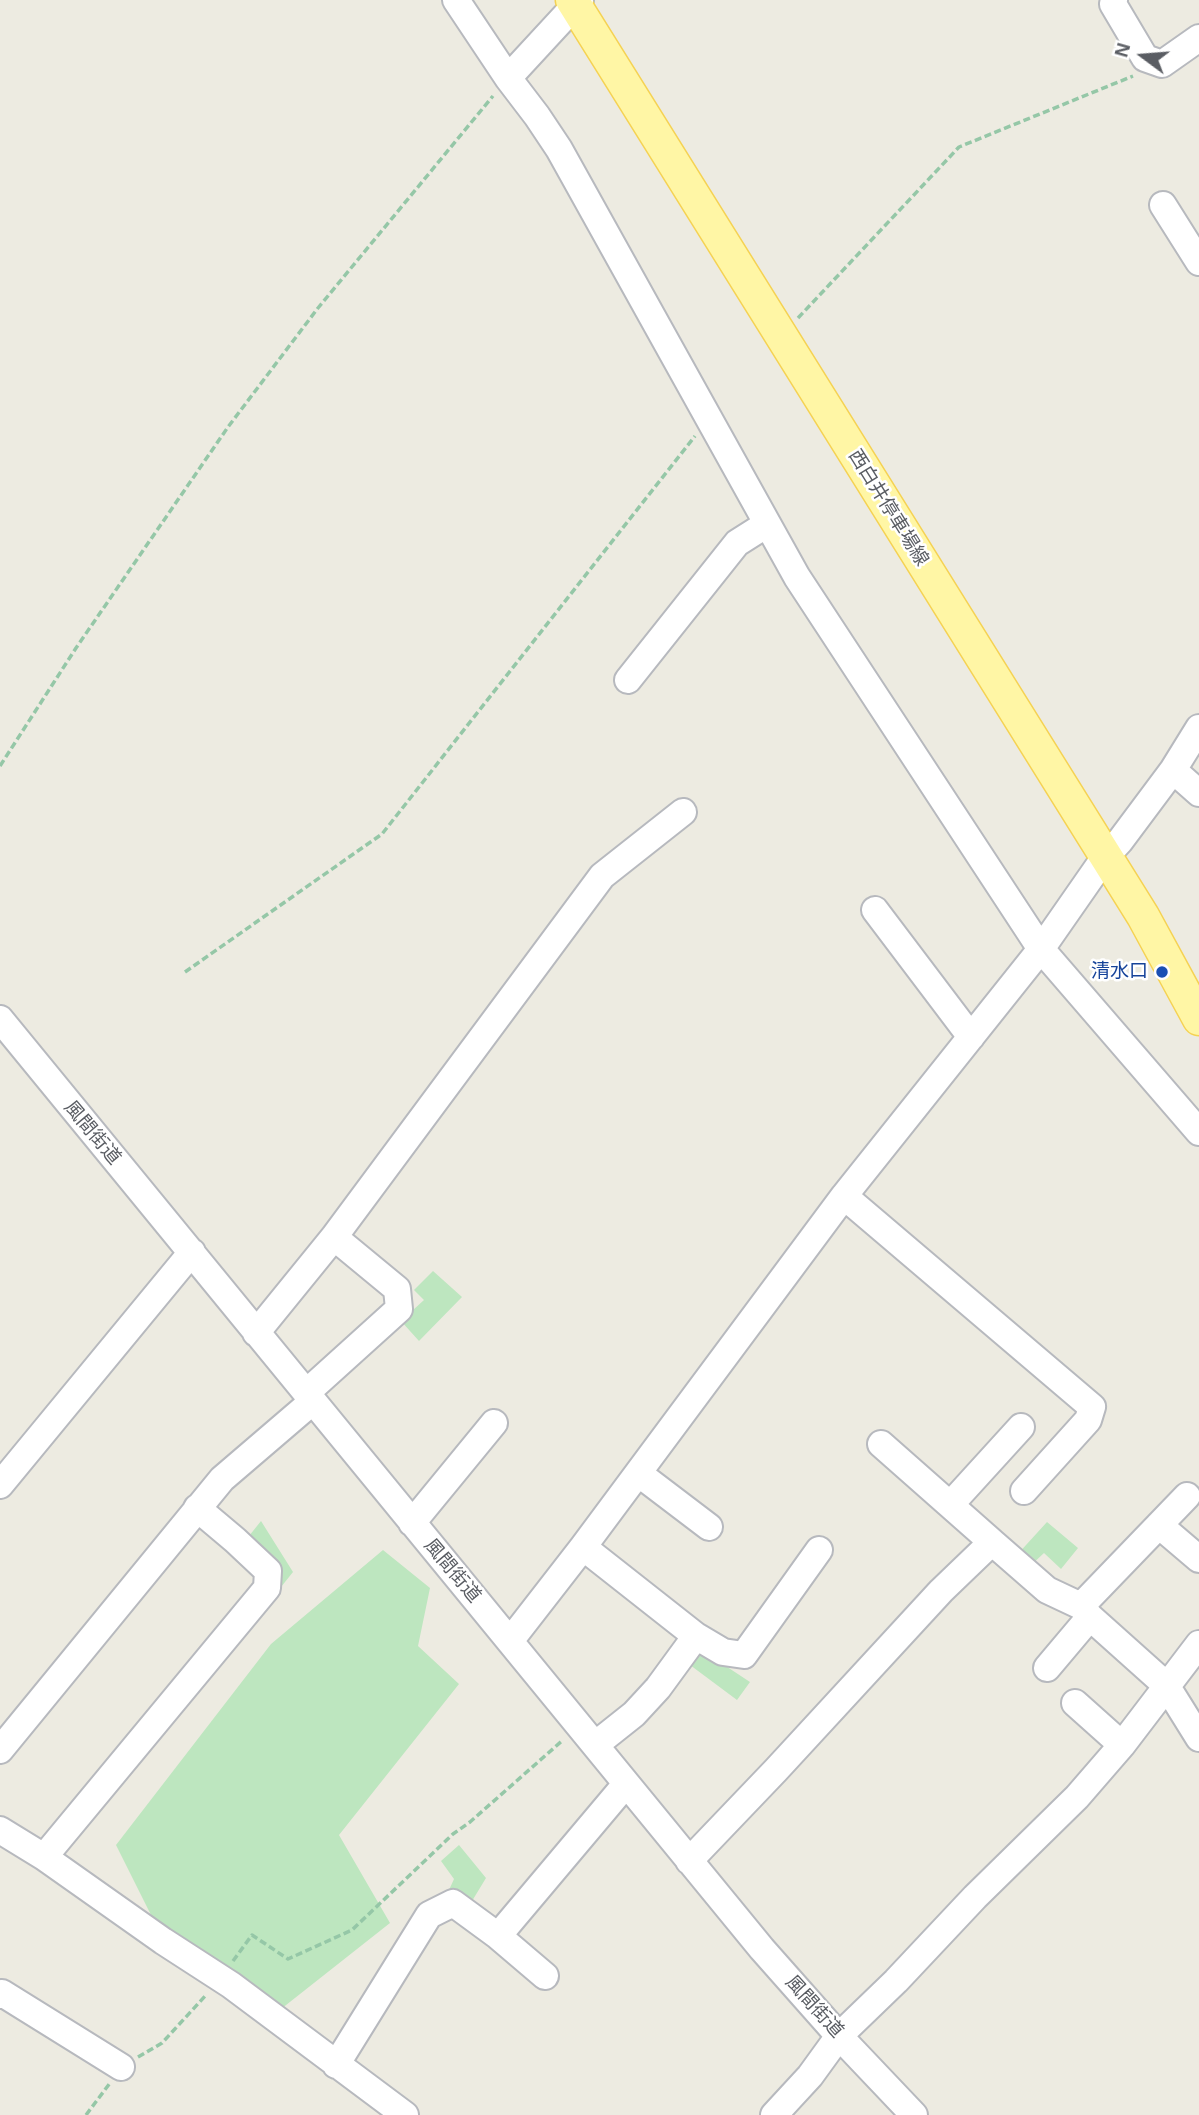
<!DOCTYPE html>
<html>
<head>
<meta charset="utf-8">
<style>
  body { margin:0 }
  #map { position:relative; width:1199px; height:2115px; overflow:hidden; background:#edebe1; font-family:Arial,sans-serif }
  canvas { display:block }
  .north { position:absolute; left:1108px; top:21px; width:70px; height:70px; -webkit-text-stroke:5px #fff; paint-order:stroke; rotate:286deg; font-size:19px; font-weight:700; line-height:28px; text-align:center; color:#5a5d63 }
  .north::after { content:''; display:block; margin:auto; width:24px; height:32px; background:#5a5d63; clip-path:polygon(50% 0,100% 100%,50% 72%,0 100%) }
</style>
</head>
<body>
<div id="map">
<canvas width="1199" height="2115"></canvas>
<div class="north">N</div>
</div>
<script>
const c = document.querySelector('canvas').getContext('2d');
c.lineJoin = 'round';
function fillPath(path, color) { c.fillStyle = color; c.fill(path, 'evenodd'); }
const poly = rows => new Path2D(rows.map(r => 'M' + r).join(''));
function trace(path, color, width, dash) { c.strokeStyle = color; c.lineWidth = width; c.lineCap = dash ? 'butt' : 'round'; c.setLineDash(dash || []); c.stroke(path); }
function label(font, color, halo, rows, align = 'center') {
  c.font = font + ' Arial,"Noto Sans JP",sans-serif'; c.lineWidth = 5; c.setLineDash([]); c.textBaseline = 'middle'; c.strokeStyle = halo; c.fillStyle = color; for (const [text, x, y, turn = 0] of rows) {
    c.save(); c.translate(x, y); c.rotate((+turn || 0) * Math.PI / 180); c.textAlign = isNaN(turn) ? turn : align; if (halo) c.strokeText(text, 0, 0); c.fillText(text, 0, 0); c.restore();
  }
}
fillPath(poly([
  [433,1271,462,1297,419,1341,401,1321,424,1300,414,1290],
  [261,1521,293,1572,281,1587,275,1569,245,1541],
  [1047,1522,1078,1548,1061,1569,1044,1553,1028,1568,1016,1556],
  [383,1550,430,1588,418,1646,459,1684,339,1835,390,1923,262,2024,182,1959,152,1917,116,1845,271,1644],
  [692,1653,706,1653,750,1682,737,1700,686,1662],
  [459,1845,486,1878,469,1906,449,1890,454,1879,441,1861]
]), '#bde6bf');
const minor = poly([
  [456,0,508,78,537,116,559,149,797,577,1041,949,1199,1132],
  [1114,0,1113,4,1145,58,1162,64,1199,38],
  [508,78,580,0],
  [1163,205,1199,262],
  [628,680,737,543,767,524],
  [1173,770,1199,793],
  [875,910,971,1037],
  [0,1019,762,1949,839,2036,914,2115],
  [844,1196,1092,1407,1088,1420,1024,1491],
  [256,1333,334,1237,602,876,683,812],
  [306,1393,399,1309,397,1289,334,1237],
  [881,1444,992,1542],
  [638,1473,709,1527],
  [0,1485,192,1252],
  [950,1505,1021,1427],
  [412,1523,494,1423],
  [1159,1525,1199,1559],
  [583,1547,696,1636,723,1652,744,1655,819,1550],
  [1081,1606,1187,1496],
  [510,1641,583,1547,844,1196,1041,949,1105,857,1120,841,1173,770,1199,728],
  [1047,1668,1090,1617],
  [1075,1703,1122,1745],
  [595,1745,634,1714,658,1688,696,1636],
  [0,1750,222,1479,313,1401],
  [0,1830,44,1857,163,1941,231,1985,405,2115],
  [44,1857,267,1588,268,1571,235,1540,197,1508],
  [689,1861,776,1770,941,1591,992,1542,1047,1590,1081,1606,1090,1617,1166,1685,1199,1738],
  [498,1936,626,1784],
  [0,1995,2,1993,121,2067],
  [336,2065,429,1915,453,1903,498,1936,545,1976],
  [774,2115,810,2076,839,2036,896,1981,975,1897,1077,1797,1122,1745,1199,1644]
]);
const major = poly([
  [572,0,1143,916,1199,1019]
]);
trace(minor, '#b7b9be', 30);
trace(major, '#f5d253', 35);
trace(poly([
  [798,318,959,147,1133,76],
  [0,766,76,648,228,427,318,308,493,96],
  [185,972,382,834,695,436],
  [233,1961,252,1935,288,1959,352,1930,453,1834,470,1822,563,1740],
  [138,2057,162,2043,207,1994],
  [86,2115,110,2083]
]), '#95c7a7', 3.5, [7, 3.5]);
trace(minor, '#fff', 26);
trace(major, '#fff6a5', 32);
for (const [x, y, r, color] of [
  [1162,972,7,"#1a4fb4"]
]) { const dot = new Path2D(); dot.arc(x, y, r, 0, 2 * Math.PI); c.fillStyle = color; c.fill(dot); trace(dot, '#fff', 2.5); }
label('19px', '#5a5d63', '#fff', [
  ["西白井停車場線",888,508,58],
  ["風間街道",92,1133,50],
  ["風間街道",452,1571,50],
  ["風間街道",814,2007,48]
]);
label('19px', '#164399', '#fff', [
  ["清水口",1148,972]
], 'right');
</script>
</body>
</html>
